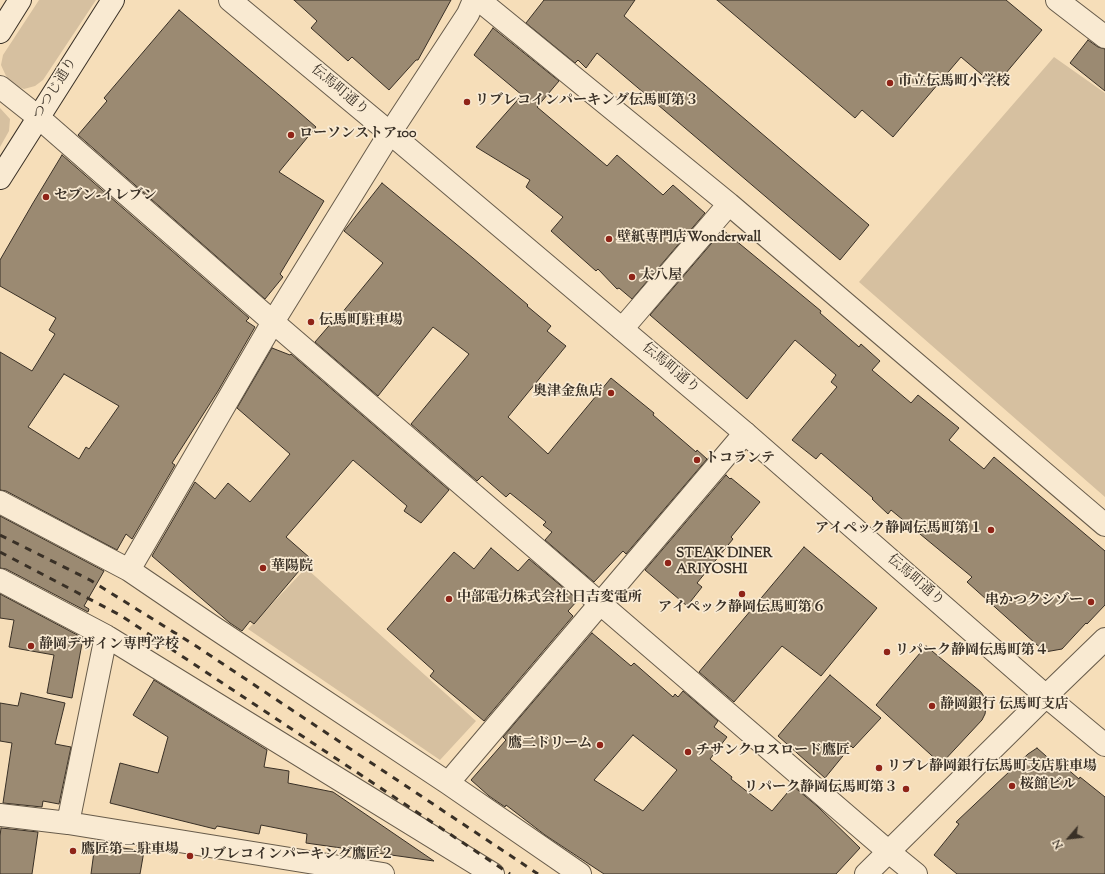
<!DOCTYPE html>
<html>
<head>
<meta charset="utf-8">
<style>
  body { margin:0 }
  #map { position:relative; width:1105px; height:874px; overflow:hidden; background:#f6deb9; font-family:"Sorts Mill Goudy",serif }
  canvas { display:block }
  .north { position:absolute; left:1049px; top:818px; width:40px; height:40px; -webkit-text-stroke:3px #f9ead2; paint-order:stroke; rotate:242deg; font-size:11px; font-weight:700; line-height:16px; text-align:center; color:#393026 }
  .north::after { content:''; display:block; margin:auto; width:14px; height:18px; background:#393026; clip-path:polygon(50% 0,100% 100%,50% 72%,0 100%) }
</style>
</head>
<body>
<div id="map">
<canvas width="1105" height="874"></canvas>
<div class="north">N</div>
</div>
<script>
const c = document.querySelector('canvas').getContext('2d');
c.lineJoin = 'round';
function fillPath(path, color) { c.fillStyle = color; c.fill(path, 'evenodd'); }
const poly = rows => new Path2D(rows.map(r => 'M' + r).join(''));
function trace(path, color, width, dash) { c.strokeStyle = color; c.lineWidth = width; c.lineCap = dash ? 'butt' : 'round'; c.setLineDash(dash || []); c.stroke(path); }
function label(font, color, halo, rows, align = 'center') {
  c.font = font + ' "Sorts Mill Goudy","Noto Serif JP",serif'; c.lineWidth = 3.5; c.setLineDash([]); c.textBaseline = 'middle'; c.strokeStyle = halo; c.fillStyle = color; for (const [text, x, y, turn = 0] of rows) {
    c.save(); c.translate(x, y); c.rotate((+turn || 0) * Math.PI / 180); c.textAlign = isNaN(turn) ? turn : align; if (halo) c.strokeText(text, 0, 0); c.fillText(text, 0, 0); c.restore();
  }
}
fillPath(poly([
  [39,0,96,0,43,80,35,86,24,89,14,85,6,76,1,65,3,55],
  [1054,57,1105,93,1105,497,859,282],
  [0,108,10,119,9,131,0,147],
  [306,568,476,721,440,760,248,629]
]), '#d6c0a0');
const building = poly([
  [294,0,451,0,418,60,416,60,389,90,352,57,348,61,311,28,317,21,294,0],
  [544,0,635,0,624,16,869,225,840,260,597,53,586,68,578,60,575,63,526,23,544,0],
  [717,0,1006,0,1042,30,995,86,961,57,893,137,862,110,855,118,717,0],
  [179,10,292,106,316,127,279,172,324,201,280,274,283,277,265,299,78,135,107,101,104,98,179,10],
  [493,28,559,81,537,107,607,166,617,155,663,195,673,185,705,213,632,299,619,288,617,289,598,269,596,271,551,231,563,217,526,187,530,180,476,147,522,95,474,55,493,28],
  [1088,40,1098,47,1105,49,1105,91,1070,63,1088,40],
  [62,155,249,318,246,321,255,327,218,391,172,463,175,465,132,539,126,534,117,550,6,491,0,490,0,352,32,371,55,334,49,330,56,318,0,286,0,260,33,203,62,155],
  [64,374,119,406,89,449,86,447,79,459,28,427,64,374],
  [382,183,473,258,528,305,527,306,551,326,547,331,566,346,508,417,548,454,611,378,654,413,653,415,696,452,697,450,707,459,626,554,623,551,594,582,545,540,552,532,543,525,546,522,510,493,506,497,482,476,477,481,411,424,469,354,433,327,378,396,315,342,340,313,341,314,383,263,344,231,382,183],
  [723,230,821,311,820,313,859,347,861,344,880,361,872,370,911,403,918,395,959,428,949,440,984,469,994,457,1105,551,1105,605,1087,624,1086,623,1062,649,1045,652,967,582,972,577,891,510,888,514,872,499,873,498,821,453,816,459,792,440,837,387,831,382,836,375,795,340,747,399,650,315,723,230],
  [272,348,290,355,291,354,449,490,421,523,404,511,407,506,353,460,286,537,310,558,254,624,250,621,242,631,230,623,152,556,195,482,215,499,228,483,250,502,290,454,237,408,272,348],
  [726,475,730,479,731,478,760,502,731,537,733,539,697,583,702,587,687,606,645,570,726,475],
  [0,516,104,571,84,606,89,609,88,612,6,569,0,568,0,516],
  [804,547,877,608,821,676,782,646,734,702,699,672,804,547],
  [491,548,518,571,529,559,578,600,568,611,573,616,484,721,430,676,434,671,387,629,454,552,474,569,491,548],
  [0,594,83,638,72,698,47,693,54,655,9,647,14,620,0,618,0,594],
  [592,633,631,666,634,663,673,697,675,694,678,697,683,691,718,721,714,727,727,737,710,759,732,777,731,779,772,811,793,786,817,806,860,848,836,874,604,874,545,835,506,805,505,807,489,796,471,780,506,740,503,737,592,633],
  [633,735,677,770,643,811,594,780,633,735],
  [926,646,981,692,985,698,986,707,985,714,982,720,941,764,876,705,926,646],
  [830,675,881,718,853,748,851,746,825,778,778,736,830,675],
  [154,680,267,750,264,767,289,771,288,783,333,792,434,861,306,843,307,834,261,825,259,834,217,826,215,829,110,803,120,763,158,773,168,737,133,715,154,680],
  [21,693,65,703,55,744,71,747,59,804,43,801,42,807,3,803,12,743,0,741,0,703,18,706,21,693],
  [1037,748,1055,764,1058,761,1079,779,1080,777,1105,797,1105,874,957,874,934,855,959,824,956,822,1028,754,1037,748],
  [1,828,38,832,32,874,0,874,0,836,1,828],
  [95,844,144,851,140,874,91,874,95,844]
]);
fillPath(building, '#9b8a72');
trace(building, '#393026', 1);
const minor = poly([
  [479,0,729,204,1105,525],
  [1057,0,1105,37],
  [0,87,38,117,273,322,889,852,916,874],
  [622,329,729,204],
  [0,502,129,570,210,625,448,783,580,874],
  [129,570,273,322,390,133,468,14,474,0],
  [0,580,106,636,493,874],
  [448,783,745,433],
  [0,815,68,823,383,874],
  [68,823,106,636]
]);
const tertiary = poly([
  [230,0,390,133,745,433,1046,696,1105,745],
  [866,874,1046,696,1105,639]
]);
const secondary = poly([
  [0,32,20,0],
  [0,178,113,0]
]);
trace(minor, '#685c4b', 24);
trace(tertiary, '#685c4b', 24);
trace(secondary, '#393026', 24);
trace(minor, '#f9ead2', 22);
trace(tertiary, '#f9ead2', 22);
trace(secondary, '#f9ead2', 22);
trace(poly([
  [0,535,90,580,196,646,538,874],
  [0,552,120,615,510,874]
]), '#393026', 3, [7, 7]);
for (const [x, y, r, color] of [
  [890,83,4,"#8f2418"],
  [467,102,4,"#8f2418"],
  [291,135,4,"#8f2418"],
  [46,197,4,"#8f2418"],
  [609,239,4,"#8f2418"],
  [632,277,4,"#8f2418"],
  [311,322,4,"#8f2418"],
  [611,393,4,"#8f2418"],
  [697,460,4,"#8f2418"],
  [991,530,4,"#8f2418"],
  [668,563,4,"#8f2418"],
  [263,568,4,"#8f2418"],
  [742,594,4,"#8f2418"],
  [449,599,4,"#8f2418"],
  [1091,602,4,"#8f2418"],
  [31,646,4,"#8f2418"],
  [887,652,4,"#8f2418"],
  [932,706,4,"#8f2418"],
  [600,745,4,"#8f2418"],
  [688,752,4,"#8f2418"],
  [879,768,4,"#8f2418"],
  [1012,786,4,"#8f2418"],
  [906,789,4,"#8f2418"],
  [73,851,4,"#8f2418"],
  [190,856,4,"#8f2418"]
]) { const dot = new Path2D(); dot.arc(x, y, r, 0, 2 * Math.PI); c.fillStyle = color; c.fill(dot); trace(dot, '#f9ead2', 1.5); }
label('bold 14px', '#393026', '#f9ead2', [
  ["市立伝馬町小学校",898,83],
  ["リブレコインパーキング伝馬町第３",475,102],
  ["ローソンストア100",299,135],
  ["セブン-イレブン",54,197],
  ["壁紙専門店Wonderwall",617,239],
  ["太八屋",640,277],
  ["伝馬町駐車場",319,322],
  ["奥津金魚店",603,393,"right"],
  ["トコランテ",705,460],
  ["アイペック静岡伝馬町第１",983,530,"right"],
  ["STEAK DINER",676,555],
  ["ARIYOSHI",676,571],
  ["華陽院",271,568],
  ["中部電力株式会社 日吉変電所",457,599],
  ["串かつクシゾー",1083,602,"right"],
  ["アイペック静岡伝馬町第６",742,609,"center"],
  ["静岡デザイン専門学校",39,646],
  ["リパーク静岡伝馬町第４",895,652],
  ["静岡銀行 伝馬町支店",940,706],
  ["鷹二ドリーム",592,745,"right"],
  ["チサンクロスロード鷹匠",696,752],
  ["リブレ静岡銀行伝馬町支店駐車場",887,768],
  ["桜館ビル",1020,786],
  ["リパーク静岡伝馬町第３",898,789,"right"],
  ["鷹匠第二駐車場",81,851],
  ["リブレコインパーキング鷹匠２",198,856]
], 'left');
label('14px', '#393026', '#f9ead2', [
  ["つつじ通り",56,89,-58],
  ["伝馬町通り",339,91,40],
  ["伝馬町通り",670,369,40],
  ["伝馬町通り",915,581,41]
]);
</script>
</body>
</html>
